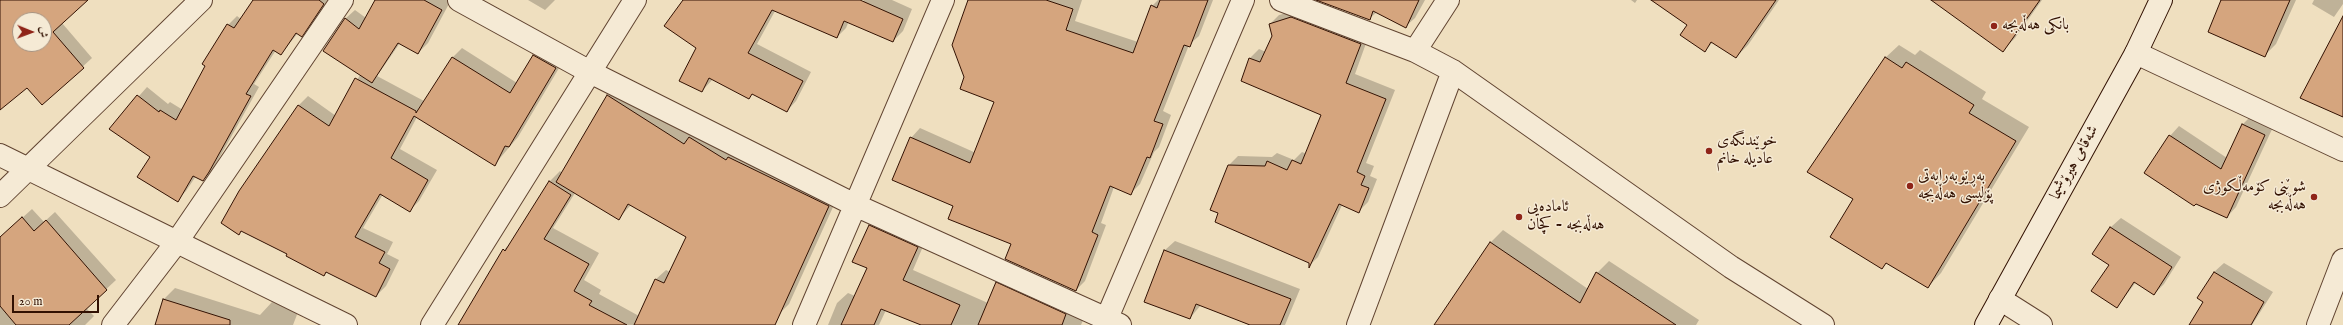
<!DOCTYPE html>
<html>
<head>
<meta charset="utf-8">
<style>
  body { margin:0 }
  #map { position:relative; width:2343px; height:325px; overflow:hidden; background:#efdfbf; font-family:"IM FELL English",Amiri,serif }
  canvas { display:block }
  .north { position:absolute; left:12px; top:12px; width:40px; height:40px; box-sizing:border-box; background:#f5ead5; border:1px solid #a79381; border-radius:50%; rotate:91deg; font-size:11px; font-weight:700; line-height:16px; text-align:center; color:#321102 }
  .north::after { content:''; display:block; margin:auto; width:14px; height:18px; background:#8f2418; clip-path:polygon(50% 0,100% 100%,50% 72%,0 100%) }
  .scale { position:absolute; left:12px; top:295px; width:87px; height:18px; box-sizing:border-box; border:2px solid #321102; border-top:0; padding-left:5px; font-size:12px; line-height:14px; white-space:nowrap; color:#321102; -webkit-text-stroke:3px #f5ead5; paint-order:stroke }
</style>
</head>
<body>
<div id="map">
<canvas width="2343" height="325"></canvas>
<div class="north">ش</div>
<div class="scale">20 m</div>
</div>
<script>
const c = document.querySelector('canvas').getContext('2d');
c.lineJoin = 'round';
function fillPath(path, color) { c.fillStyle = color; c.fill(path, 'evenodd'); }
const poly = rows => new Path2D(rows.map(r => 'M' + r).join(''));
function trace(path, color, width, dash) { c.strokeStyle = color; c.lineWidth = width; c.lineCap = dash ? 'butt' : 'round'; c.setLineDash(dash || []); c.stroke(path); }
function label(font, color, halo, rows, align = 'center') {
  c.font = font + ' "IM FELL English",Amiri,serif'; c.lineWidth = 3; c.setLineDash([]); c.textBaseline = 'middle'; c.strokeStyle = halo; c.fillStyle = color; for (const [text, x, y, turn = 0] of rows) {
    c.save(); c.translate(x, y); c.rotate((+turn || 0) * Math.PI / 180); c.textAlign = isNaN(turn) ? turn : align; if (halo) c.strokeText(text, 0, 0); c.fillText(text, 0, 0); c.restore();
  }
}
fillPath(poly([
  [0,0,87,0,62,23,92,58,42,104,27,86,0,98],
  [20,20,44,20,44,44,20,44],
  [254,0,329,0,311,26,302,35,298,33,281,54,276,50,254,84,259,87,212,171,203,180,196,176,186,191,177,200,151,156,110,129,147,87,168,104,170,102,183,110,228,25,237,16,241,19],
  [376,0,451,0,428,43,418,53,400,43,377,76,424,101,453,57,462,48,517,83,534,55,543,46,565,58,518,137,495,164,417,117,400,149,437,170,419,201,410,210,383,194,363,228,393,242,387,254,399,260,386,286,376,296,327,272,324,275,288,254,242,231,239,233,240,192,299,105,308,96,336,116,360,75,345,19,355,10,366,18],
  [528,0,555,0,545,10],
  [684,0,858,0,846,28,837,37,775,11,757,44,811,72,796,101,787,111,753,93,749,97,713,79,702,91,697,48],
  [864,0,892,0,912,9,903,31,893,41,863,1],
  [970,0,1082,0,1075,21,1138,42,1152,6,1158,0,1213,0,1199,36,1189,45,1163,111,1171,115,1159,147,1154,152,1140,184,1130,194,1114,187,1101,223,1106,225,1085,281,1076,290,1013,243,955,206,911,138,920,128,976,153,996,102,965,77],
  [1319,0,1425,0,1415,18,1406,26,1377,12,1369,19],
  [1631,0,1637,0,1635,3],
  [1653,0,1779,0,1748,45,1736,57,1713,42,1705,51,1688,24],
  [1933,0,2042,0,2015,38,2003,50],
  [2222,0,2296,0,2276,44,2264,56],
  [2314,0,2343,0,2343,4,2334,17,2312,4],
  [1301,9,1369,35,1355,74,1395,90,1366,163,1374,166,1370,176,1377,179,1368,202,1359,211,1342,205,1318,257,1310,265,1310,262,1219,213,1229,165,1238,156,1272,157,1277,153,1294,160,1302,152,1307,154,1323,115,1242,80,1250,58,1259,49,1266,52,1273,36,1270,24,1279,15],
  [1899,45,1915,55,1920,50,1986,92,1982,99,2029,127,1941,273,1928,287,1887,262,1882,268,1854,199,1885,58],
  [618,86,838,196,789,304,779,314,774,325,458,325,504,250,513,240,550,181,560,171,562,173,608,96],
  [575,193,618,219,631,205,687,236,670,272,666,270,655,280,639,316,599,294,601,290,584,280,599,253,553,228],
  [2252,115,2274,125,2236,207,2227,217,2170,136,2179,126,2227,158,2243,124],
  [32,209,44,222,55,212,116,280,86,308,94,316,85,325,0,325,0,238],
  [880,215,927,237,913,270,988,303,996,283,1007,273,1088,309,1081,325,921,325,886,310,879,325,828,325,837,303,848,293,855,296,868,268,870,226],
  [2121,218,2181,257,2164,284,2154,294,2136,282,2117,307,2110,265,2094,254,2111,227],
  [1503,230,1588,289,1597,273,1609,261,1699,320,1696,325,1442,325,1438,322,1491,242],
  [1175,241,1300,289,1285,325,1249,325,1201,305,1190,318,1146,301,1165,250],
  [2224,263,2273,292,2252,325,2191,325,2205,301,2199,298,2214,272],
  [175,288,260,315,272,302,298,312,293,325,156,325,164,299]
]), '#0003');
const building = poly([
  [0,0,88,0,53,32,84,68,42,105,27,88,0,110,0,0],
  [20,20,44,20,44,44,20,44,20,20],
  [253,0,319,0,324,4,302,37,296,33,281,55,273,50,246,94,251,96,209,172,203,181,193,176,178,202,137,177,150,157,109,129,137,95,159,112,160,110,176,120,205,66,202,64,227,24,234,28,253,0],
  [375,0,424,0,442,10,418,54,398,43,372,83,323,51,345,18,359,29,375,0],
  [683,0,860,0,903,19,893,42,844,21,837,38,772,10,748,53,803,81,787,112,752,94,749,99,709,78,702,92,679,81,696,48,664,26,683,0],
  [968,0,1046,0,1073,9,1066,30,1133,53,1151,5,1157,8,1160,0,1208,0,1190,47,1184,45,1154,121,1163,124,1150,158,1147,157,1131,195,1110,186,1092,232,1098,235,1076,291,1005,259,1011,244,948,219,953,206,892,180,910,137,970,163,994,102,960,89,964,77,952,45,968,0],
  [1316,0,1419,0,1406,28,1373,11,1370,20,1316,0],
  [1651,0,1776,0,1736,58,1711,42,1705,52,1680,35,1687,25,1651,0],
  [1931,0,2040,0,2003,52,1931,0],
  [2221,0,2290,0,2265,57,2208,32,2221,0],
  [2343,16,2343,117,2300,98,2343,16],
  [1291,17,1361,44,1346,83,1386,99,1357,172,1365,176,1361,185,1369,188,1359,213,1339,204,1309,268,1309,263,1215,222,1218,213,1210,210,1228,165,1265,166,1267,161,1287,170,1292,160,1301,164,1321,115,1241,81,1249,58,1260,62,1272,36,1269,24,1291,17],
  [533,55,556,68,509,147,505,146,495,166,414,116,391,158,428,180,410,212,380,194,355,237,385,252,379,263,390,269,376,297,326,272,324,276,286,256,287,254,241,231,239,235,221,223,239,191,298,105,329,126,355,78,416,111,416,113,452,57,510,93,533,55],
  [1885,57,1902,68,1906,62,1974,105,1969,113,2016,141,1928,288,1886,263,1882,269,1830,237,1853,199,1807,172,1885,57],
  [607,95,684,144,689,137,726,160,728,157,829,206,775,325,634,325,655,279,664,283,686,237,628,204,619,220,556,182,607,95],
  [2242,124,2265,135,2227,218,2196,204,2194,206,2144,173,2169,135,2221,169,2242,124],
  [549,181,571,195,544,239,589,264,574,291,592,301,589,305,627,325,458,325,503,249,505,251,549,181],
  [22,217,34,231,46,220,107,290,69,325,16,325,0,306,0,237,22,217],
  [869,225,918,247,903,280,960,305,951,325,921,325,881,309,874,325,841,325,867,268,852,262,869,225],
  [2110,227,2172,267,2154,295,2134,282,2117,308,2091,291,2109,265,2092,254,2110,227],
  [1490,242,1580,303,1596,272,1676,325,1434,325,1490,242],
  [1164,250,1291,299,1280,325,1250,325,1196,304,1190,319,1144,302,1164,250],
  [2214,272,2264,302,2251,325,2189,325,2203,302,2197,298,2214,272],
  [996,282,1066,314,1062,325,978,325,996,282],
  [163,299,230,320,230,325,155,325,163,299]
]);
fillPath(building, '#d5a57e');
trace(building, '#321102', 1);
const street = poly([
  [459,0,590,72,855,205,1120,325],
  [1281,0,1415,51,1453,71,1731,267,1823,325],
  [1415,51,1448,0],
  [2136,53,2343,150],
  [0,155,346,325],
  [0,196,201,0],
  [2000,299,2041,325],
  [113,325,176,243,342,0],
  [432,325,635,0],
  [804,325,943,0],
  [1104,325,1243,0],
  [1358,325,1453,71],
  [2318,325,2343,260]
]);
const secondary = poly([
  [1986,325,2136,53,2161,0]
]);
trace(street, '#614431', 24);
trace(secondary, '#321102', 24);
trace(street, '#f5ead5', 22);
trace(secondary, '#f5ead5', 22);
for (const [x, y, r, color] of [
  [1994,26,4,"#8f2418"],
  [1709,151,4,"#8f2418"],
  [1910,186,4,"#8f2418"],
  [2314,197,4,"#8f2418"],
  [1519,217,4,"#8f2418"]
]) { const dot = new Path2D(); dot.arc(x, y, r, 0, 2 * Math.PI); c.fillStyle = color; c.fill(dot); trace(dot, '#f5ead5', 1.5); }
label('16px', '#321102', '#f5ead5', [
  ["بانکی هەڵەبجە",2002,26],
  ["خوێندنگەی",1717,142],
  ["عادیلە خانم",1717,160],
  ["بەڕێوبەرایەتی",1918,177],
  ["پۆلیسی هەڵەبجە",1918,195],
  ["شوێنی کۆمەڵکوژی",2306,188,"right"],
  ["هەڵەبجە",2306,206,"right"],
  ["ئامادەیی",1527,208],
  ["هەڵەبجە - کچان",1527,226]
], 'left');
label('16px', '#321102', '#f5ead5', [
  ["شەقامی هیرۆشیما",2075,163,-61]
]);
</script>
</body>
</html>
